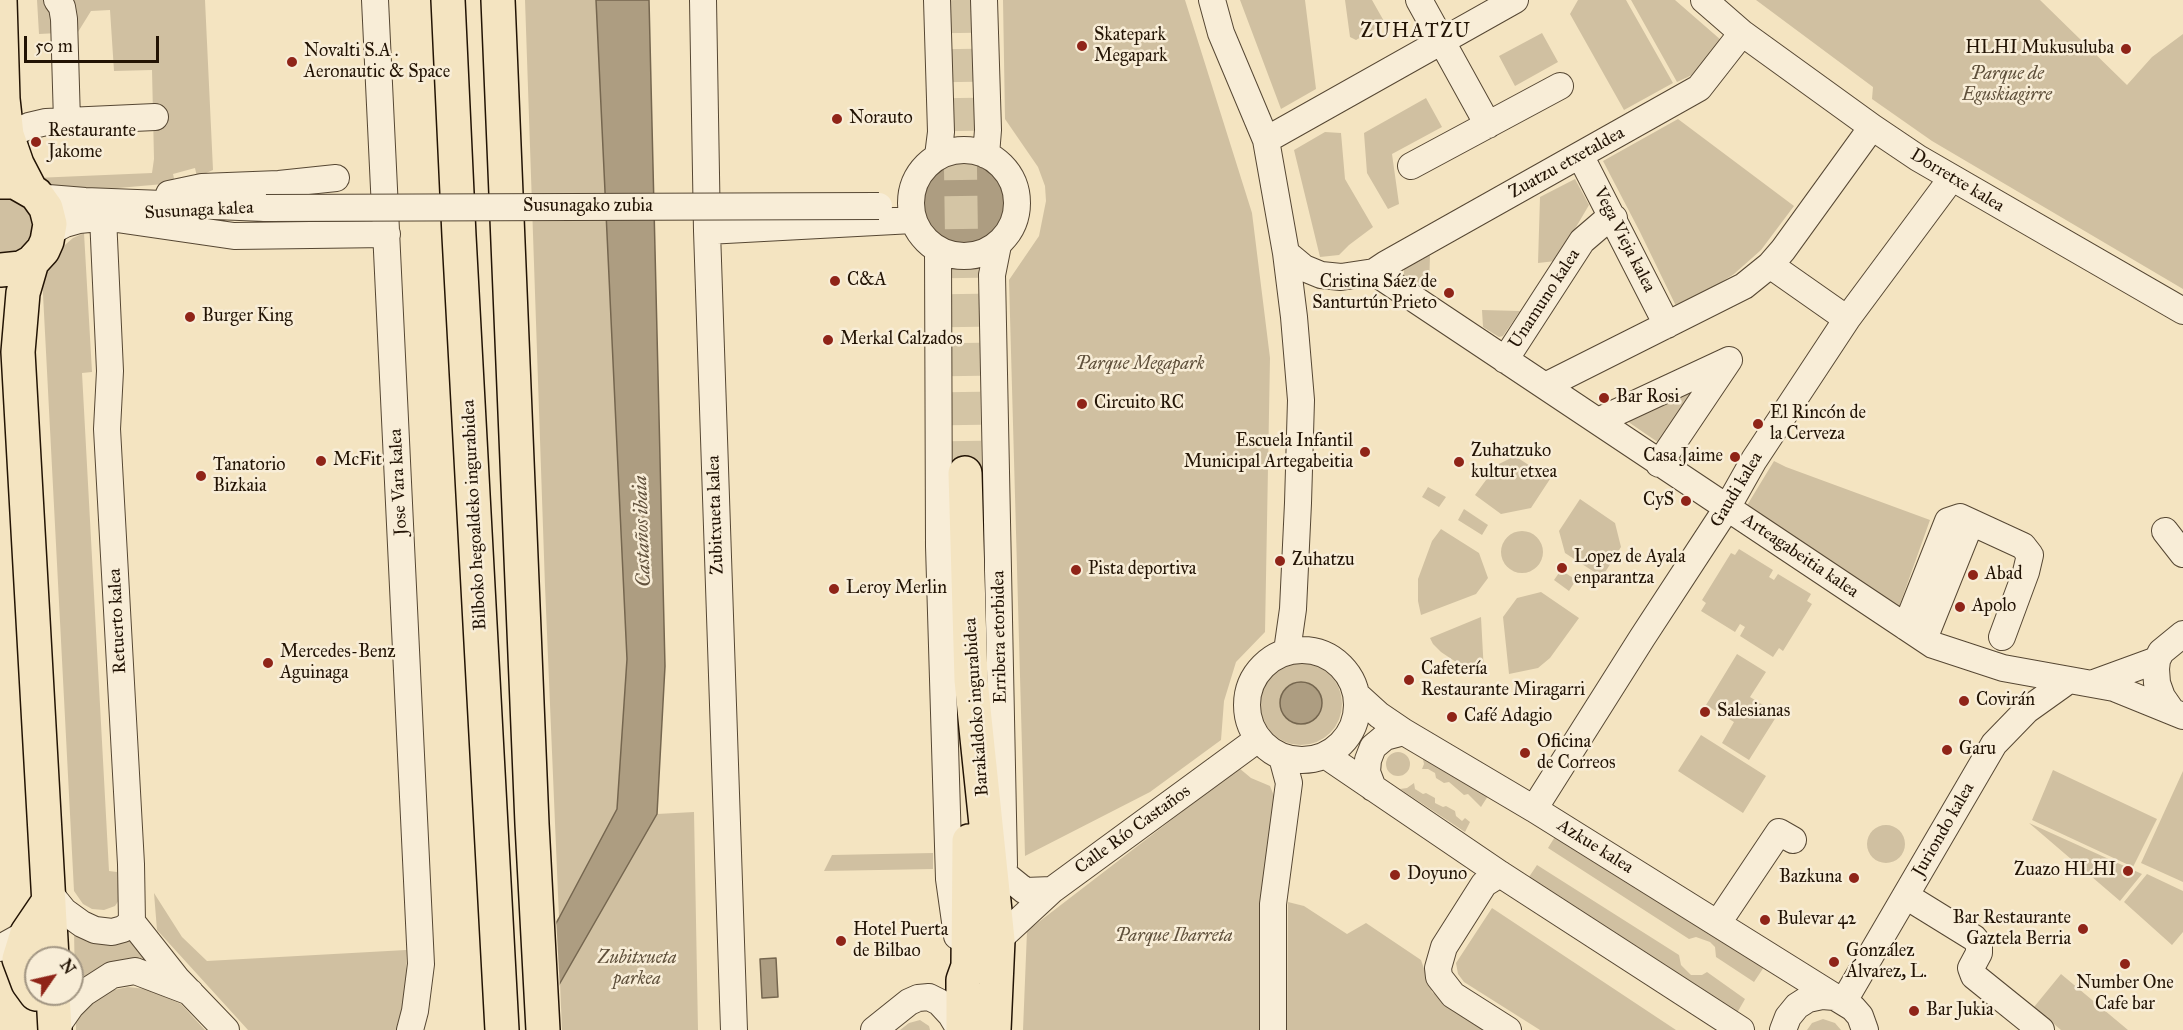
<!DOCTYPE html>
<html>
<head>
<meta charset="utf-8">
<style>
  body { margin:0 }
  #map { position:relative; width:2183px; height:1030px; overflow:hidden; background:#f4e4c1; font-family:"IM FELL Great Primer",serif }
  canvas { display:block }
  .north { position:absolute; left:24px; top:946px; width:60px; height:60px; box-sizing:border-box; background:#f8edd7; border:2px solid #a29683; border-radius:50%; rotate:56deg; font-size:16px; font-weight:700; line-height:24px; text-align:center; color:#221304 }
  .north::after { content:''; display:block; margin:auto; width:21px; height:27px; background:#8f2418; clip-path:polygon(50% 0,100% 100%,50% 72%,0 100%) }
  .scale { position:absolute; left:24px; top:36px; width:135px; height:27px; box-sizing:border-box; border:3px solid #221304; border-top:0; padding-left:8px; font-size:18px; line-height:21px; white-space:nowrap; color:#221304; -webkit-text-stroke:4px #f8edd7; paint-order:stroke }
</style>
</head>
<body>
<div id="map">
<canvas width="2183" height="1030"></canvas>
<div class="north">N</div>
<div class="scale">50 m</div>
</div>
<script>
const c = document.querySelector('canvas').getContext('2d');
c.lineJoin = 'round';
function fillPath(path, color) { c.fillStyle = color; c.fill(path, 'evenodd'); }
const poly = rows => new Path2D(rows.map(r => 'M' + r).join(''));
function trace(path, color, width, dash) { c.strokeStyle = color; c.lineWidth = width; c.lineCap = dash ? 'butt' : 'round'; c.setLineDash(dash || []); c.stroke(path); }
function label(font, color, halo, rows, align = 'center') {
  c.font = font + ' "IM FELL Great Primer",serif'; c.lineWidth = 5; c.setLineDash([]); c.textBaseline = 'middle'; c.strokeStyle = halo; c.fillStyle = color; for (const [text, x, y, turn = 0] of rows) {
    c.save(); c.translate(x, y); c.rotate((+turn || 0) * Math.PI / 180); c.textAlign = isNaN(turn) ? turn : align; if (halo) c.strokeText(text, 0, 0); c.fillText(text, 0, 0); c.restore();
  }
}
fillPath(poly([
  [37,0,205,0,213,170,197,177,195,168,173,174,175,183,84,191,57,192,35,178,152,173,154,159,152,70,114,71,110,10,91,11,78,32,39,34],
  [525,0,598,0,627,659,617,809,559,918,545,586],
  [1003,0,1185,0,1252,213,1270,358,1265,632,1236,662,1224,701,1221,740,1150,792,1025,856,1009,280,1039,236,1046,201,1045,186,1038,167,1005,119],
  [1240,0,1305,0,1316,89,1281,109],
  [1345,0,1372,0,1385,23,1356,40,1350,37],
  [1578,0,1626,0,1673,83,1624,110,1570,14],
  [1631,0,1675,0,1721,40,1692,75,1677,82],
  [1756,0,2040,0,2127,85,2152,57,2183,34,2183,289,1932,141,1872,99,1873,87],
  [1542,33,1558,62,1515,86,1499,56],
  [1426,98,1442,127,1392,154,1399,204,1388,209,1367,173,1364,133],
  [1678,119,1794,206,1761,250,1734,274,1703,294,1676,306,1640,232,1603,161],
  [1325,132,1341,133,1345,179,1373,227,1349,245,1339,255,1320,257,1294,150],
  [1575,179,1589,205,1556,261,1538,263,1540,197],
  [0,192,36,208,31,250,0,259],
  [84,233,92,372,82,373,109,871,117,872,119,900,115,906,104,910,92,909,83,904,74,891,42,275,66,244,73,238],
  [1430,255,1429,290,1404,275,1404,269],
  [1482,310,1520,311,1503,336,1499,337,1483,327],
  [1708,380,1662,445,1624,419],
  [1515,456,1550,479,1531,508,1501,514,1475,495,1497,465],
  [1774,461,1786,467,1930,520,1899,607,1746,507],
  [1428,487,1446,497,1439,507,1422,497],
  [1580,499,1615,523,1621,547,1602,577,1565,553,1559,531],
  [1464,509,1488,525,1482,535,1458,520],
  [1441,529,1479,553,1488,578,1476,594,1421,615,1418,601,1418,579,1432,541],
  '1501 552a21 21 0 1 1 42 0a21 21 0 1 1-42 0Z',
  [1739,549,1773,570,1769,577,1774,580,1778,574,1811,594,1807,601,1812,604,1783,651,1779,648,1773,657,1740,636,1745,627,1740,624,1735,632,1701,611,1706,603,1702,600,1731,553,1735,555],
  [1561,570,1576,580,1569,591,1554,580],
  [1541,592,1579,618,1550,658,1538,668,1509,674,1503,617,1517,598],
  [1481,617,1484,673,1459,664,1441,652,1433,644,1430,638],
  [1737,654,1766,672,1750,697,1778,714,1749,760,1722,743,1734,722,1706,705],
  '1260 704a41 41 0 1 1 82 0a41 41 0 1 1-82 0Z',
  [1701,735,1766,776,1743,813,1678,771],
  '1386 764a12 12 0 1 1 24 0a12 12 0 1 1-24 0Z',
  [1422,755,1488,796,1481,807,1468,794,1464,795,1449,782,1444,783,1436,778,1435,773,1428,769,1422,769,1424,764],
  [1239,768,1251,778,1270,786,1274,796,1263,1030,1023,1030,1027,931],
  [2053,770,2157,819,2133,867,2032,820],
  [2183,771,2183,882,2141,863],
  [1414,783,1415,789,1423,794,1426,793,1435,798,1435,803,1443,807,1446,806,1455,811,1456,816,1462,821,1465,818,1470,822,1465,832,1400,789,1407,788],
  [694,812,698,1030,562,1030,560,983,657,814],
  [2029,823,2142,874,2120,901],
  '1867 844a19 19 0 1 1 38 0a19 19 0 1 1-38 0Z',
  [1556,835,1764,967,1754,982,1716,957,1715,947,1710,942,1696,937,1689,939,1548,848],
  [933,853,933,869,824,871,832,855],
  [1537,865,1679,955,1681,965,1691,975,1702,975,1707,972,1745,999,1737,1013,1529,877],
  [2147,874,2183,891,2183,932,2172,945,2124,902],
  [154,893,182,937,207,961,406,950,407,982,404,1007,397,1030,248,1030,157,930],
  [1288,902,1304,906,1347,934,1366,923,1421,960,1432,992,1483,1027,1483,1030,1287,1030],
  [1492,908,1676,1030,1540,1030,1464,982,1458,974,1456,963],
  [74,928,134,936,169,977,75,991],
  [2061,974,2128,1030,2061,1030,2034,1007],
  [128,987,146,989,181,1004,205,1030,76,1030,76,1020,95,998,104,992],
  [1823,1019,1835,1023,1841,1030,1807,1030,1812,1023],
  [920,1020,929,1026,930,1030,900,1030,909,1023]
]), '#d0c0a1');
const water = poly([
  [596,0,649,0,665,666,657,814,533,1030,494,1030,559,918,617,809,627,659,596,0],
  '923 203a41 41 0 1 1 82 0a41 41 0 1 1-82 0Z',
  '1280 703a21 21 0 1 1 42 0a21 21 0 1 1-42 0Z',
  [776,958,778,997,762,998,760,959,776,958]
]);
fillPath(water, '#ad9d81');
trace(water, '#75664f', 1.5);
fillPath(poly([
  [556,917,560,989,536,1030,491,1030]
]), '#f4e4c1');
trace(poly([
  [958,0,965,473]
]), '#d4c5a5', 33, [33, 16]);
const minor = poly([
  [375,0,421,964,415,1011,410,1030],
  [703,0,707,231,734,1030],
  [937,0,941,132,938,156],
  [984,0,988,130,986,155],
  [1212,0,1221,33,1266,140,1286,253,1294,317,1301,400,1298,503,1293,609,1287,651],
  [1419,0,1488,125],
  [1704,0,1742,33,1872,127,1918,158,2183,311],
  [67,121,155,117],
  [7,135,29,126,46,122,67,121,64,19,62,7,57,0],
  [1266,140,1515,0],
  '911 203a53 53 0 1 1 106 0a53 53 0 1 1-106 0Z',
  [1580,155,1667,325],
  [1411,166,1560,86],
  [36,194,48,198,85,201,266,208],
  [169,194,202,187,279,184,336,178],
  [707,231,913,220],
  [48,233,65,224,79,220,118,216],
  [998,245,992,275,1004,865],
  [938,250,939,546,949,879,957,936],
  [1286,253,1304,268,1321,275,1341,277,1374,272,1933,645,2003,668,2114,688,2183,716],
  [1770,265,1847,319],
  [1374,272,1386,264,1699,88,1742,33],
  [1505,360,1582,241,1603,223,1614,218],
  [1545,386,1744,286,1770,265,1783,250,1872,127],
  [1598,421,1729,360,1659,464],
  [2165,531,2183,554],
  [1906,627,1948,521,1960,517,2023,546,2030,555,2026,572,2002,637],
  [1924,639,1971,522],
  '1247 705a55 55 0 1 1 110 0a55 55 0 1 1-110 0Z',
  [2094,683,2157,660],
  [1357,695,1379,715,1404,732,1534,809,1835,997],
  [2171,710,2162,697,2157,683,2156,669,2157,660,2161,652,2183,634],
  [1325,755,1500,874,1741,1030],
  [1373,788,1367,772,1368,760,1373,747,1385,737,1404,732],
  [1534,809,1642,638,1727,508,1754,460,1847,319,1951,179],
  [1004,874,1025,891,1052,890],
  [1500,874,1484,884,1444,947,1438,968,1439,977,1453,995,1508,1030],
  [47,890,64,911,82,924,95,930,112,932,123,929,132,922,131,864,107,429,110,371,103,217,234,236,387,234],
  [1906,896,1974,938,1979,944,1979,953,1971,968,1974,976,2041,1030],
  [132,922,177,979,226,1030],
  [1718,923,1779,832,1793,840],
  [998,940,1052,890,1258,739],
  [0,948,27,933],
  [1844,1001,1994,744,2027,710,2069,680],
  [55,1029,71,1006,84,993,112,975,135,971,190,992],
  [874,1030,909,1002,918,998,929,997,939,1002,951,1015,960,1030],
  [1273,1030,1273,904,1289,783,1282,757],
  [1783,1030,1788,1017,1797,1006,1808,999,1822,996,1835,997,1853,1008,1860,1016,1865,1030]
]);
const major = poly([
  [0,0,3,99,7,135,17,164,30,189],
  [0,182,15,182,36,194,46,208,50,224,47,241,43,250,32,262,21,268,0,270],
  [32,262,23,293,18,352,52,958],
  [965,473,971,680,998,940,994,1030],
  [36,994,28,983,19,959,27,933,48,902],
  [53,994,55,1030],
  [963,1030,963,980,968,966,969,841]
]);
const highway = poly([
  [448,0,459,236,502,1030],
  [498,0,532,824,543,1030]
]);
trace(minor, '#564733', 28);
trace(major, '#221304', 36);
trace(highway, '#221304', 36);
trace(minor, '#f8edd7', 26);
trace(major, '#f4e4c1', 33);
trace(highway, '#f4e4c1', 33);
const minorBridge = poly([
  [266,208,879,206]
]);
trace(minorBridge, '#564733', 28, []);
trace(minorBridge, '#f8edd7', 26);
for (const [x, y, r, color] of [
  [1082,46,6,"#8f2418"],
  [2126,49,6,"#8f2418"],
  [292,62,6,"#8f2418"],
  [837,119,6,"#8f2418"],
  [36,142,6,"#8f2418"],
  [835,281,6,"#8f2418"],
  [1449,293,6,"#8f2418"],
  [190,317,6,"#8f2418"],
  [828,340,6,"#8f2418"],
  [1604,398,6,"#8f2418"],
  [1082,404,6,"#8f2418"],
  [1758,424,6,"#8f2418"],
  [1365,452,6,"#8f2418"],
  [1735,457,6,"#8f2418"],
  [321,461,6,"#8f2418"],
  [1459,462,6,"#8f2418"],
  [201,476,6,"#8f2418"],
  [1686,501,6,"#8f2418"],
  [1280,561,6,"#8f2418"],
  [1562,568,6,"#8f2418"],
  [1076,570,6,"#8f2418"],
  [1973,575,6,"#8f2418"],
  [834,589,6,"#8f2418"],
  [1960,607,6,"#8f2418"],
  [268,663,6,"#8f2418"],
  [1409,680,6,"#8f2418"],
  [1964,701,6,"#8f2418"],
  [1705,712,6,"#8f2418"],
  [1452,717,6,"#8f2418"],
  [1947,750,6,"#8f2418"],
  [1525,753,6,"#8f2418"],
  [2128,871,6,"#8f2418"],
  [1395,875,6,"#8f2418"],
  [1854,878,6,"#8f2418"],
  [1765,920,6,"#8f2418"],
  [2083,929,6,"#8f2418"],
  [841,941,6,"#8f2418"],
  [1834,962,6,"#8f2418"],
  [2125,964,6,"#8f2418"],
  [1914,1011,6,"#8f2418"]
]) { const dot = new Path2D(); dot.arc(x, y, r, 0, 2 * Math.PI); c.fillStyle = color; c.fill(dot); trace(dot, '#f8edd7', 2); }
label('18px', '#221304', '#f8edd7', [
  ["Skatepark",1094,36],
  ["Megapark",1094,57],
  ["HLHI Mukusuluba",2114,49,"right"],
  ["Novalti S.A .",304,52],
  ["Aeronautic & Space",304,73],
  ["Norauto",849,119],
  ["Restaurante",48,132],
  ["Jakome",48,153],
  ["C&A",847,281],
  ["Cristina Sáez de",1437,283,"right"],
  ["Santurtún Prieto",1437,304,"right"],
  ["Burger King",202,317],
  ["Merkal Calzados",840,340],
  ["Bar Rosi",1616,398],
  ["Circuito RC",1094,404],
  ["El Rincón de",1770,414],
  ["la Cerveza",1770,435],
  ["Escuela Infantil",1353,442,"right"],
  ["Municipal Artegabeitia",1353,463,"right"],
  ["Zuhatzuko",1471,452],
  ["kultur etxea",1471,473],
  ["Casa Jaime",1723,457,"right"],
  ["McFit",333,461],
  ["Tanatorio",213,466],
  ["Bizkaia",213,487],
  ["CyS",1674,501,"right"],
  ["Lopez de Ayala",1574,558],
  ["enparantza",1574,579],
  ["Zuhatzu",1292,561],
  ["Pista deportiva",1088,570],
  ["Abad",1985,575],
  ["Leroy Merlin",846,589],
  ["Apolo",1972,607],
  ["Mercedes-Benz",280,653],
  ["Aguinaga",280,674],
  ["Cafetería",1421,670],
  ["Restaurante Miragarri",1421,691],
  ["Covirán",1976,701],
  ["Salesianas",1717,712],
  ["Café Adagio",1464,717],
  ["Oficina",1537,743],
  ["de Correos",1537,764],
  ["Garu",1959,750],
  ["Zuazo HLHI",2116,871,"right"],
  ["Doyuno",1407,875],
  ["Bazkuna",1842,878,"right"],
  ["Bar Restaurante",2071,919,"right"],
  ["Gaztela Berria",2071,940,"right"],
  ["Bulevar 42",1777,920],
  ["Hotel Puerta",853,931],
  ["de Bilbao",853,952],
  ["González",1846,952],
  ["Álvarez, L.",1846,973],
  ["Number One",2125,984,"center"],
  ["Cafe bar",2125,1005,"center"],
  ["Bar Jukia",1926,1011]
], 'left');
label('italic 18px', '#5f503b', '#f8edd7', [
  ["Parque de",2007,75],
  ["Eguskiagirre",2007,96],
  ["Parque Megapark",1140,365],
  ["Parque Ibarreta",1174,937],
  ["Zubitxueta",637,959],
  ["parkea",637,980]
]);
label('18px', '#221304', '#f8edd7', [
  ["Zuatzu etxetaldea",1567,163,-29],
  ["Dorretxe kalea",1957,181,31],
  ["Susunagako zubia",588,207],
  ["Susunaga kalea",199,211,-3],
  ["Vega Vieja kalea",1624,240,63],
  ["Unamuno kalea",1545,299,-57],
  ["Jose Vara kalea",399,482,-93],
  ["Gaudi kalea",1737,490,-59],
  ["Bilboko hegoaldeko ingurabidea",475,515,-93],
  ["Zubitxueta kalea",716,515,-92],
  ["Arteagabeitia kalea",1800,556,34],
  ["Retuerto kalea",118,621,-93],
  ["Erribera etorbidea",1000,637,-91],
  ["Barakaldoko ingurabidea",977,707,-94],
  ["Calle Río Castaños",1133,830,-36],
  ["Juriondo kalea",1944,830,-60],
  ["Azkue kalea",1595,847,32]
]);
c.letterSpacing = '1.5px';
label('20px', '#221304', '#f8edd7', [
  ["ZUHATZU",1416,32]
]);
c.letterSpacing = '0px';
label('italic 20px', '#61513c', '#f8edd7', [
  ["Castaños ibaia",643,531,-92]
]);
</script>
</body>
</html>
